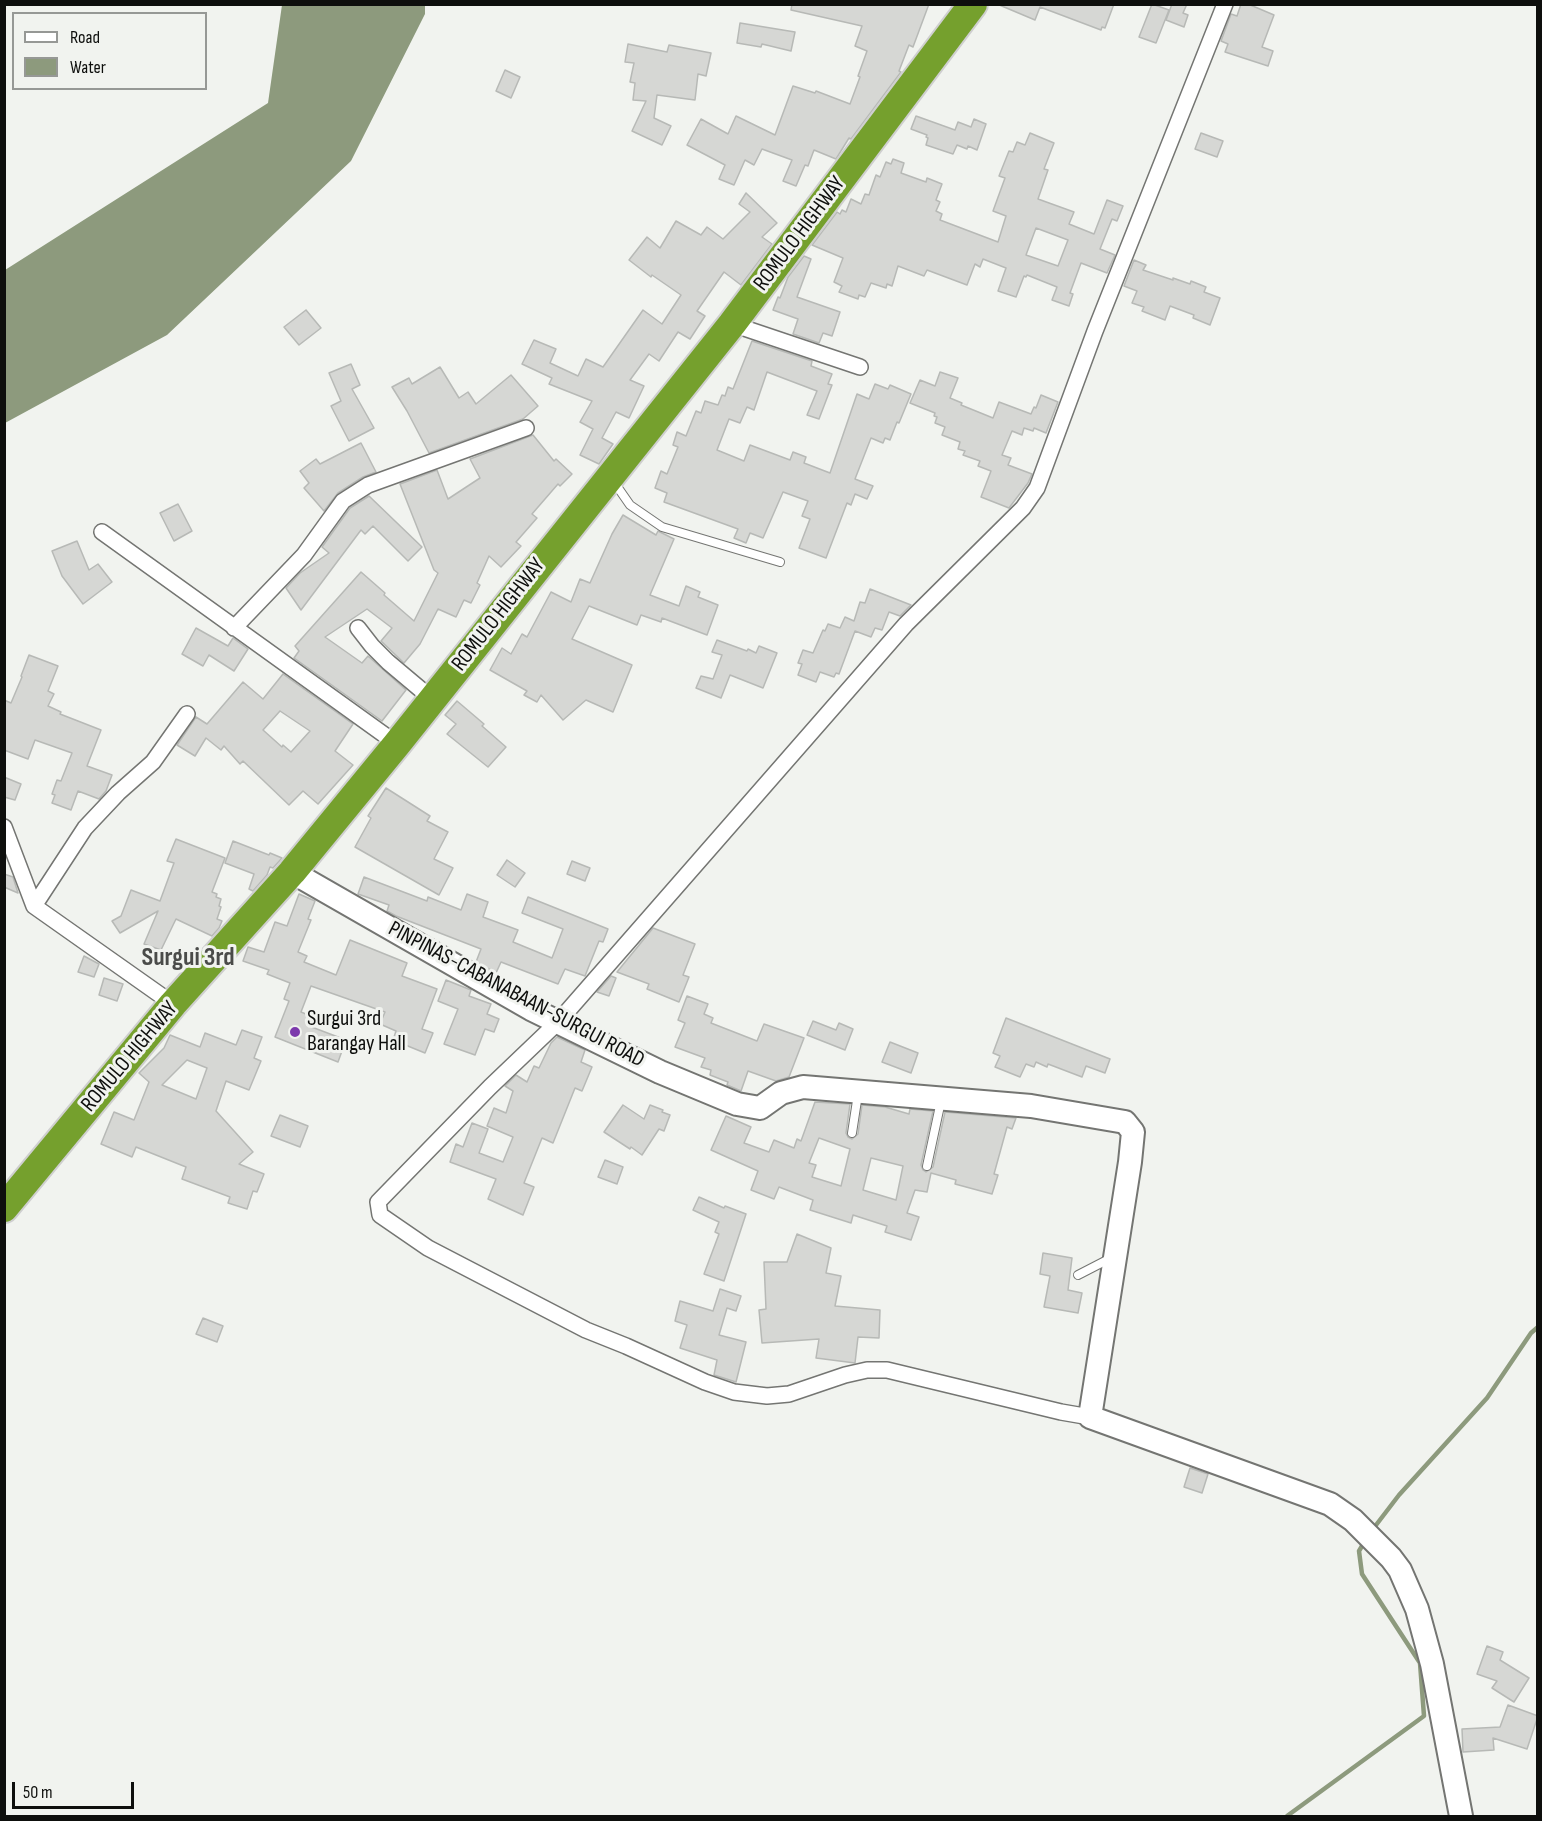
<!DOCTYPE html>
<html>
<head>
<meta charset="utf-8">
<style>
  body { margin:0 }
  #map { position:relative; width:1542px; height:1821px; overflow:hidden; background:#f1f3ef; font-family:"Sofia Sans Condensed",sans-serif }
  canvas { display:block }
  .frame { position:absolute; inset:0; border:6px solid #0e0f0d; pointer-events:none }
  .legend { position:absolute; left:12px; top:12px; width:195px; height:78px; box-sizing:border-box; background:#f1f3ef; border:2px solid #969895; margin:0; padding:8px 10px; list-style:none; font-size:18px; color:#0e0f0d }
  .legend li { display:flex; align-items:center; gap:12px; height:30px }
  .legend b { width:30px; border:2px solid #969895 }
  .scale { position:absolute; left:12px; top:1782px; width:122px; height:27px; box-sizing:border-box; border:3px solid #0e0f0d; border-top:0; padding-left:8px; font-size:18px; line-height:21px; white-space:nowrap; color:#0e0f0d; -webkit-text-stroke:4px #f1f3ef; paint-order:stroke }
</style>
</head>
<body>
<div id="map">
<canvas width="1542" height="1821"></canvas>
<div class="frame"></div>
<ul class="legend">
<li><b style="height:8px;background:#fff"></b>Road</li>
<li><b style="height:16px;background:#8d9a7d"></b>Water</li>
</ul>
<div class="scale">50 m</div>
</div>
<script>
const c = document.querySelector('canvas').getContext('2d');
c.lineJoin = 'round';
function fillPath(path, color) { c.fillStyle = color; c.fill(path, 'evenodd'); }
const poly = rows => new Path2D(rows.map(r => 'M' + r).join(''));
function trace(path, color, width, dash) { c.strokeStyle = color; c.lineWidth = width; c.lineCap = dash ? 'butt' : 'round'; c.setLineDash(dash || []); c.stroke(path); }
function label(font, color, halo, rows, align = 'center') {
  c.font = font + ' "Sofia Sans Condensed",sans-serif'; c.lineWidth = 6; c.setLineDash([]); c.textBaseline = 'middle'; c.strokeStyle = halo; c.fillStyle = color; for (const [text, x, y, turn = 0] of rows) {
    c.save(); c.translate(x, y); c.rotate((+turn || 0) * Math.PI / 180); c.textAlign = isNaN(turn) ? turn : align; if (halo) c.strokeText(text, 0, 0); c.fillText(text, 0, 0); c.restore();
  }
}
fillPath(poly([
  [282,5,425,5,425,14,351,161,167,335,5,423,5,270,268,103]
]), '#8d9a7d');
trace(poly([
  [1373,1529,1399,1495,1487,1398,1531,1333,1538,1327],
  [1287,1816,1424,1716,1420,1663,1362,1574,1359,1551,1365,1541]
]), '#8d9a7d', 4.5);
const building = poly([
  [792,4,929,4,913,47,909,45,899,71,901,72,851,139,849,138,836,159,814,150,808,166,805,165,796,186,783,181,792,160,762,149,754,165,745,160,734,185,719,179,725,165,687,145,701,119,728,134,736,116,775,135,793,86,815,93,816,91,850,104,860,77,858,76,867,51,855,46,862,26,791,10,792,4],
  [997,4,1114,4,1105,28,1102,27,1101,30,1040,7,1035,20,997,4],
  [1152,4,1169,10,1156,43,1139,37,1152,4],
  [1172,4,1187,4,1183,13,1188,15,1184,27,1166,20,1172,4],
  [1241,4,1248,4,1274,15,1262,47,1273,51,1268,66,1225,52,1228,44,1221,41,1231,14,1237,16,1241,4],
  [740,23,795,32,791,51,762,44,761,47,737,43,740,23],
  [628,44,667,52,669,45,711,53,706,76,698,74,695,100,657,95,654,118,671,126,662,145,632,131,646,101,633,100,635,83,630,82,634,63,625,62,628,44],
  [505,70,520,77,511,98,496,91,505,70],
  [916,116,955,130,958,122,971,127,974,119,986,124,977,150,968,146,967,149,957,145,953,154,926,145,928,138,926,137,927,135,911,129,916,116],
  [1030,133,1054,143,1044,169,1048,170,1038,199,1074,212,1069,224,1094,234,1107,200,1123,206,1117,221,1112,219,1100,249,1115,255,1107,273,1081,263,1070,293,1073,294,1069,306,1052,300,1057,287,1027,275,1026,277,1024,276,1016,297,998,291,1006,268,983,259,980,267,975,264,967,285,927,270,924,276,898,266,892,286,887,284,886,288,871,283,865,297,859,295,858,299,839,292,842,286,834,282,843,258,812,245,837,212,840,214,842,210,846,212,851,199,861,204,865,194,869,195,876,175,880,177,886,162,891,164,893,159,904,163,901,173,926,182,927,178,942,184,936,200,940,202,936,211,942,214,940,220,998,242,1006,216,993,211,1005,178,999,176,1009,151,1013,152,1017,142,1025,145,1030,133],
  [1036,228,1068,240,1058,266,1026,255,1036,228],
  [1201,133,1223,141,1217,157,1195,149,1201,133],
  [746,193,777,223,762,237,772,244,741,285,724,272,697,311,705,316,690,339,678,332,659,361,649,354,630,380,644,386,629,418,616,412,602,438,613,444,599,464,580,455,593,429,580,422,592,401,549,384,552,378,522,364,534,340,556,349,550,363,578,376,586,359,603,367,643,310,662,324,681,295,652,275,651,277,629,260,647,237,660,248,676,221,701,235,707,227,723,239,750,212,739,204,746,193],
  [804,256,811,259,797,297,840,312,832,336,823,333,819,343,793,334,798,319,773,310,778,297,780,298,788,277,804,256],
  [1134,260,1146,265,1143,270,1173,280,1173,278,1190,284,1191,281,1206,287,1204,292,1220,298,1210,325,1193,318,1194,315,1170,306,1165,320,1142,311,1144,307,1132,303,1137,291,1124,286,1134,260],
  [306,310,321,328,299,345,284,327,306,310],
  [752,341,812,361,811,366,832,374,828,384,832,385,819,419,807,415,817,391,767,372,754,410,747,407,740,423,729,419,717,450,744,461,750,445,790,460,793,452,806,457,804,463,830,473,857,394,869,399,875,384,888,389,890,385,911,394,899,423,897,422,890,440,885,438,883,443,871,438,855,479,873,486,867,499,855,494,851,505,847,503,826,558,799,548,810,519,802,516,808,501,783,492,763,538,750,533,746,543,734,538,738,529,664,502,667,493,655,488,661,471,667,474,678,447,673,445,677,432,686,436,696,411,701,413,705,401,718,405,722,395,725,396,728,387,733,389,752,341],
  [351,364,360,385,352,389,374,428,349,441,331,406,341,401,329,373,351,364],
  [440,367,459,398,468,392,476,404,511,375,538,406,523,419,429,453,407,411,392,387,409,378,412,384,440,367],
  [940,372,958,378,950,398,962,403,961,405,993,418,999,402,1031,414,1034,407,1036,408,1041,395,1058,402,1046,433,1034,428,1033,431,1024,428,1022,435,1012,431,1002,455,1011,458,1008,465,1032,474,1028,483,1009,508,981,497,991,471,978,466,980,461,963,455,965,451,958,449,960,442,942,435,945,427,935,423,937,417,934,416,935,413,910,403,920,380,935,386,940,372],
  [533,435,554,461,556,459,572,474,560,486,558,484,532,514,537,518,516,542,521,546,501,567,489,556,477,583,480,585,471,603,464,600,456,617,438,609,420,644,404,663,381,641,392,628,367,609,325,637,362,663,368,656,406,690,382,721,294,658,299,651,295,646,361,572,385,593,384,595,414,621,438,573,434,570,400,484,437,470,448,499,480,478,470,459,533,435],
  [361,443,376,472,363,477,338,493,324,511,304,488,309,483,300,471,316,459,320,464,361,443],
  [369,496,422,547,408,561,373,526,365,534,361,530,301,610,286,588,300,573,329,553,322,547,350,508,369,496],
  [178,504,192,531,174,541,160,513,178,504],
  [623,515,656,535,658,531,674,539,650,595,679,606,686,586,700,592,698,597,718,605,707,635,662,618,661,622,641,615,637,625,589,606,572,639,632,665,613,712,586,700,563,720,541,695,537,702,524,695,527,691,490,670,502,648,511,654,522,634,527,637,551,592,571,602,580,579,590,583,612,534,623,515],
  [77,541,89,570,98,564,112,582,83,604,62,576,52,551,77,541],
  [870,589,911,605,900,616,889,612,882,630,875,628,871,637,855,631,839,674,836,673,834,677,820,672,816,682,798,675,802,664,798,663,803,650,813,653,823,630,825,631,828,624,840,628,845,617,854,621,860,602,865,603,870,589],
  [196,628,228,646,233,638,248,649,234,671,209,655,203,666,182,654,196,628],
  [717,640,747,651,748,649,756,653,759,646,777,653,763,688,730,675,721,698,696,688,701,676,713,679,722,655,712,652,717,640],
  [29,655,58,666,48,691,54,694,48,706,61,712,60,714,101,730,87,766,112,775,106,791,99,799,78,791,71,810,52,803,55,795,52,794,57,780,61,781,72,753,35,740,28,759,4,750,4,700,11,703,22,677,21,676,29,655],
  [283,674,353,724,335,751,353,765,318,804,303,791,289,805,243,761,240,764,224,746,221,750,206,738,195,756,177,745,196,717,207,724,243,682,263,699,283,674],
  [280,711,310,731,291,752,283,745,282,747,263,730,280,711],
  [457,701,484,724,482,726,506,747,488,767,447,734,456,724,445,715,457,701],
  [4,777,21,784,15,800,4,797,4,777],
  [386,788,430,816,427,821,448,832,434,859,453,868,439,895,355,847,371,818,368,816,386,788],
  [176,839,225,858,212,892,217,894,216,897,221,899,219,906,221,907,217,919,222,921,219,928,212,936,176,919,161,950,144,944,158,911,120,933,112,921,121,916,131,890,160,901,174,863,167,861,176,839],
  [233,841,269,855,270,853,282,858,273,868,270,867,267,875,253,891,249,889,254,874,225,863,233,841],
  [507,860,525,873,515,887,497,875,507,860],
  [572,861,590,868,585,881,567,874,572,861],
  [4,874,13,877,18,893,4,887,4,874],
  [364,877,427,901,428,897,461,910,467,894,488,902,483,917,518,930,513,942,552,958,563,929,522,913,528,897,608,929,603,942,599,941,585,976,565,969,558,984,501,962,496,973,476,962,481,949,396,916,387,911,389,905,358,894,364,877],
  [299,894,315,901,308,919,311,920,298,952,307,956,304,962,336,975,350,940,407,963,402,976,437,989,422,1029,433,1033,425,1053,393,1040,396,1031,380,1024,385,1012,311,986,301,1012,313,1017,309,1026,346,1040,338,1062,275,1037,289,1001,284,999,290,983,267,974,269,970,243,961,248,947,264,952,275,922,287,926,299,894],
  [653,928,695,944,683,975,689,977,679,1002,647,989,649,984,617,972,653,928],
  [84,956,99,964,94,977,78,972,84,956],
  [611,976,616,978,609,996,597,992,611,976],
  [104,978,123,984,117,1001,99,995,104,978],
  [446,980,471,990,469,996,491,1004,487,1014,499,1019,494,1032,485,1029,475,1055,444,1044,458,1009,438,1001,446,980],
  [687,996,708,1004,704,1014,713,1018,711,1023,757,1041,764,1024,804,1038,789,1077,776,1081,748,1071,741,1091,727,1085,728,1082,710,1075,711,1070,701,1067,705,1058,675,1047,685,1023,678,1020,687,996],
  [1006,1018,1110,1059,1105,1073,1086,1066,1082,1077,1048,1064,1047,1067,1036,1062,1034,1067,1026,1064,1020,1077,995,1067,1000,1056,993,1053,1006,1018],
  [813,1021,836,1030,839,1023,853,1029,845,1050,807,1035,813,1021],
  [242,1030,262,1037,254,1058,261,1061,249,1090,226,1081,216,1111,253,1152,239,1164,264,1174,257,1192,253,1191,247,1209,228,1203,230,1197,182,1179,186,1167,136,1147,132,1157,101,1144,114,1112,134,1120,149,1082,139,1073,164,1048,170,1035,200,1047,205,1033,236,1045,242,1030],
  [187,1060,207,1068,196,1099,162,1085,187,1060],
  [557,1037,585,1050,581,1062,592,1067,582,1091,575,1088,553,1143,542,1138,524,1183,534,1187,523,1215,488,1199,496,1179,450,1162,456,1144,463,1147,472,1123,488,1129,479,1153,503,1162,513,1137,487,1126,494,1108,506,1113,513,1091,505,1086,516,1075,527,1082,534,1066,539,1068,551,1043,557,1037],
  [890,1042,918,1053,911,1073,882,1062,890,1042],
  [815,1102,850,1104,846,1133,848,1137,852,1139,858,1134,862,1105,885,1107,909,1114,910,1109,933,1111,921,1165,923,1170,926,1172,933,1167,945,1112,1016,1118,1012,1129,1007,1127,994,1174,998,1175,992,1194,955,1184,956,1180,931,1173,927,1192,915,1190,907,1213,919,1217,911,1240,885,1232,887,1226,853,1215,851,1223,810,1210,813,1200,779,1187,774,1199,751,1190,758,1171,711,1150,726,1116,751,1127,744,1143,769,1152,774,1140,794,1148,797,1139,801,1141,815,1102],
  [819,1138,850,1149,841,1186,812,1177,816,1165,809,1163,819,1138],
  [871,1158,903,1166,896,1200,863,1190,871,1158],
  [623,1105,644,1119,650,1105,663,1110,662,1112,670,1115,664,1131,659,1129,642,1155,631,1147,630,1149,604,1132,623,1105],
  [280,1115,308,1126,300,1147,271,1136,280,1115],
  [605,1160,623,1167,617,1184,598,1177,605,1160],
  [699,1197,724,1208,725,1206,746,1214,724,1281,704,1274,719,1234,715,1232,719,1222,693,1210,699,1197],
  [797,1234,831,1248,826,1273,841,1276,835,1306,880,1310,879,1338,858,1337,855,1363,816,1358,819,1339,762,1343,759,1310,766,1309,764,1262,787,1262,797,1234],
  [1043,1253,1072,1258,1068,1290,1082,1293,1078,1313,1044,1307,1050,1276,1040,1274,1043,1253],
  [720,1289,741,1296,736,1311,727,1308,719,1335,746,1342,736,1382,714,1375,717,1360,680,1348,687,1325,675,1321,680,1301,713,1311,720,1289],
  [203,1318,223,1326,217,1342,196,1334,203,1318],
  [1190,1468,1208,1474,1202,1493,1184,1487,1190,1468],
  [1487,1646,1503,1652,1500,1660,1529,1678,1514,1702,1492,1688,1497,1681,1477,1674,1487,1646],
  [1508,1705,1538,1716,1527,1749,1493,1738,1494,1750,1463,1752,1462,1729,1500,1727,1508,1705]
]);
fillPath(building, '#d6d7d4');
trace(building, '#b7b9b6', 1.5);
const lane = poly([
  [614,482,630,505,662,527,780,562],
  [852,1133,858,1094],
  [927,1166,941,1101],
  [1078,1275,1111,1258]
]);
const street = poly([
  [732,324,860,367],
  [102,532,397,744],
  [234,628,304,555,343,501,368,485,526,428],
  [358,628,372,646,388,662,432,699],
  [4,827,34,906,173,1004],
  [34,906,85,828,118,793,153,762,187,714],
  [1090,1417,1061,1412,887,1370,867,1370,845,1375,789,1394,767,1396,734,1392,705,1382,626,1346,586,1330,428,1248,380,1215,378,1202,490,1087,558,1022,906,624,1023,508,1037,488,1095,331,1225,4]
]);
const secondary = poly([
  [292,872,531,1009,660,1072,737,1104,760,1108,781,1093,803,1087,1031,1106,1125,1122,1133,1132,1130,1162,1090,1417,1330,1504,1353,1520,1391,1558,1400,1570,1417,1609,1432,1664,1461,1816]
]);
const highway = poly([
  [4,1208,173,1004,292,872,397,744,732,324,973,4]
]);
trace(lane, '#747572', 10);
trace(street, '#747572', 18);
trace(secondary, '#747572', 26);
trace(highway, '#cfcfcf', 32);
trace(lane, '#fff', 8);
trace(street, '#fff', 15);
trace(secondary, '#fff', 22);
trace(highway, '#75a02d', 28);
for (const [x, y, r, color] of [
  [295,1032,6,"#7c39ac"]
]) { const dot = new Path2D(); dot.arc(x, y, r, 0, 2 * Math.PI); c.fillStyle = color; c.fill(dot); trace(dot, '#f1f3ef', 2); }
label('22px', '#0e0f0d', '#f1f3ef', [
  ["ROMULO HIGHWAY",800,234,-53],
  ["ROMULO HIGHWAY",499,615,-52],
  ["PINPINAS-CABANABAAN-SURGUI ROAD",516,995,28],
  ["ROMULO HIGHWAY",130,1057,-50]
]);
label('22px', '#0e0f0d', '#f1f3ef', [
  ["Surgui 3rd",307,1019],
  ["Barangay Hall",307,1044]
], 'left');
label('bold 26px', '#4a4b49', '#f1f3ef', [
  ["Surgui 3rd",188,958]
]);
</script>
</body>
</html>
